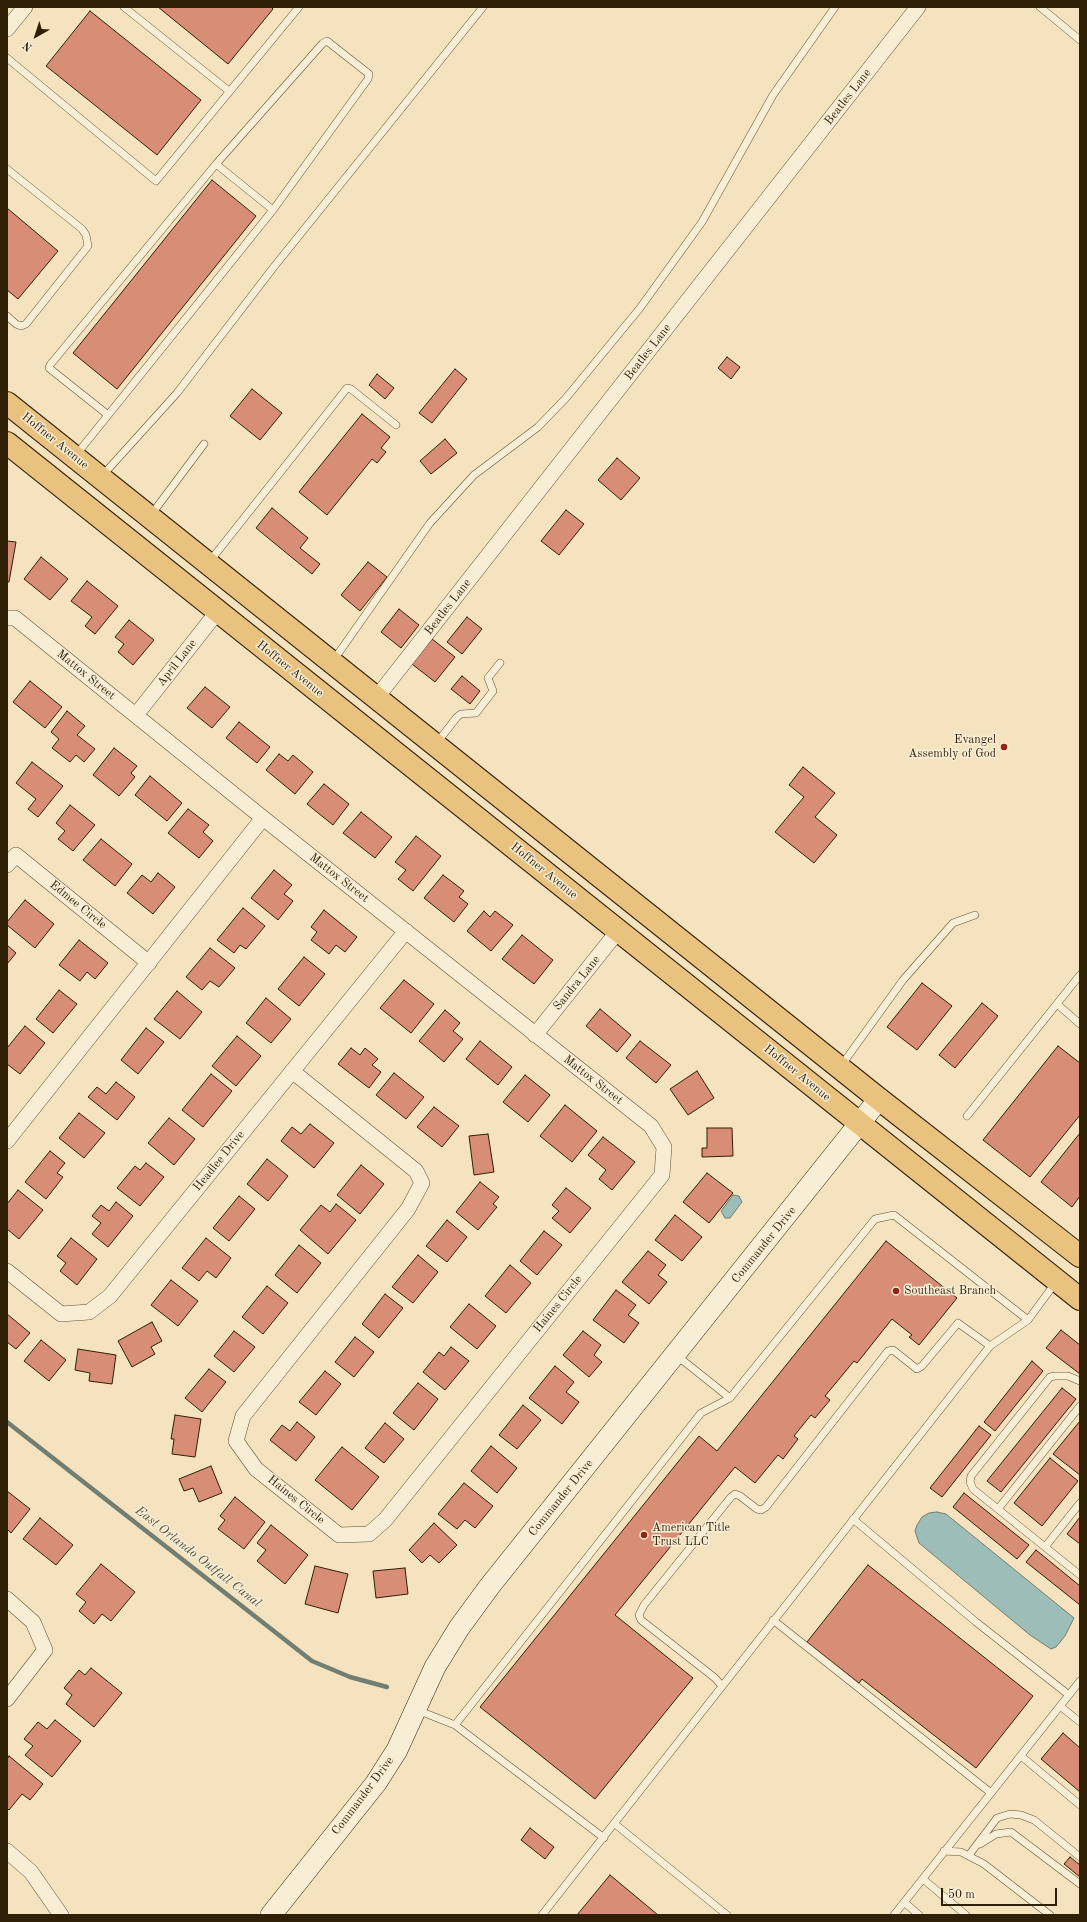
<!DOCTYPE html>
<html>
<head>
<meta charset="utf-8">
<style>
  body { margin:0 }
  #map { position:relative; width:1087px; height:1922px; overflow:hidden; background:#f5e3bf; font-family:"Old Standard TT",serif }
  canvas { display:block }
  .frame { position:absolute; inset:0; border:8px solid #2f1f06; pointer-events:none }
  .north { position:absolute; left:16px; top:16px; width:40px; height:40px; -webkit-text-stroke:3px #f8edd5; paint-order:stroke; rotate:219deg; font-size:11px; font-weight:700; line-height:16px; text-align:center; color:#2f1f06 }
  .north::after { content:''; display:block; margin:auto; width:14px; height:18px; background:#2f1f06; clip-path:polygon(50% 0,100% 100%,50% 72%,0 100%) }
  .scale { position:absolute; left:941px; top:1888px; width:116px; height:18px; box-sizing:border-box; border:2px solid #2f1f06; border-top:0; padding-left:5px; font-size:12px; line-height:14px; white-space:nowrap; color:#2f1f06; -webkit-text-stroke:3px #f8edd5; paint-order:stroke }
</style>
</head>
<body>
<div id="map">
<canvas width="1087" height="1922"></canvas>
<div class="frame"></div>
<div class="north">N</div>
<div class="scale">50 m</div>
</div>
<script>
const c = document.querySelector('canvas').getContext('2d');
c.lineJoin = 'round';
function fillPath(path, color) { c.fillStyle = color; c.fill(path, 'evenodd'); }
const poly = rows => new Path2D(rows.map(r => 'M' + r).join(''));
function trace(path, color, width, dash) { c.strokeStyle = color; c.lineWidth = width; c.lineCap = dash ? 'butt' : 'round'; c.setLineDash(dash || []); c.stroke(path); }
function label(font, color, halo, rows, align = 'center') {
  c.font = font + ' "Old Standard TT",serif'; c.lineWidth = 3; c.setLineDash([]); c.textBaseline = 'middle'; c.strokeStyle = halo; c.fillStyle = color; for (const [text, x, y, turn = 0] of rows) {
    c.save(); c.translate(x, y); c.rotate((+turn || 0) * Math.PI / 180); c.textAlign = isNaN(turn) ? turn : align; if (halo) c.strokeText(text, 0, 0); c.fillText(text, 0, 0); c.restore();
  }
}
const water = poly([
  [733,1195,739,1196,742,1202,730,1218,725,1218,721,1211,733,1195],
  [937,1512,946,1514,1074,1618,1065,1636,1056,1647,1051,1649,1030,1635,919,1543,915,1531,917,1525,922,1517,929,1513,937,1512]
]);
fillPath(water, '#9dbdb8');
trace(water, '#717e71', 1);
trace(poly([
  [7,1422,312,1661,350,1677,387,1687]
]), '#717e71', 4.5);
const building = poly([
  [158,7,271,7,273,9,228,64,158,7],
  [90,11,201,100,157,155,46,66,90,11],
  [212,180,256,216,117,389,73,353,212,180],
  [7,208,58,251,18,299,7,290,7,208],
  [727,357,740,367,731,379,718,368,727,357],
  [455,369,467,379,432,423,419,413,455,369],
  [377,374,394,388,385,399,369,385,377,374],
  [252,389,282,413,260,440,230,416,252,389],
  [362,414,390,437,381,448,386,452,377,463,372,459,327,515,299,492,362,414],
  [445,439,457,453,431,474,420,461,445,439],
  [617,458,640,478,621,500,598,480,617,458],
  [272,508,308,538,300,548,320,564,312,574,256,528,272,508],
  [566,510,584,524,559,555,541,541,566,510],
  [7,541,16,542,9,582,7,582,7,541],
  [41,557,68,579,50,600,24,579,41,557],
  [368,562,387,577,360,611,341,595,368,562],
  [87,581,118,606,95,634,85,626,92,617,71,601,87,581],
  [399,609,419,625,401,648,381,632,399,609],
  [467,617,482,629,462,654,447,642,467,617],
  [129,620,154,640,133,665,118,652,124,644,115,637,129,620],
  [432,639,455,657,435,682,412,664,432,639],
  [462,676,480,691,470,704,451,689,462,676],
  [30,681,62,707,45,728,13,702,30,681],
  [205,687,230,707,212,728,187,708,205,687],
  [67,711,85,726,77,735,95,749,84,762,76,755,70,762,52,748,59,739,51,732,67,711],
  [239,722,270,747,257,763,226,738,239,722],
  [114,748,137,766,131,773,135,777,119,796,93,775,114,748],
  [279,754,288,761,293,755,313,772,295,794,266,770,279,754],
  [32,762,63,786,38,817,28,809,36,799,16,783,32,762],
  [803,767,835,793,815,817,837,835,814,863,775,832,804,797,789,785,803,767],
  [150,776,182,803,167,821,135,795,150,776],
  [324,784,349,804,333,825,307,804,324,784],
  [70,805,95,825,73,851,58,839,65,831,56,823,70,805],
  [188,809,209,825,203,832,213,841,199,858,168,833,188,809],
  [361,812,392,837,375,858,343,833,361,812],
  [416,836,441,856,413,891,398,879,406,870,395,862,416,836],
  [101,839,132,864,115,886,83,860,101,839],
  [274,870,292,885,284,894,293,901,278,920,251,898,274,870],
  [158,873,175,887,153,914,127,893,142,875,151,882,158,873],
  [443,875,464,891,459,897,468,904,454,922,424,898,443,875],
  [25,900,54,924,35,948,7,925,7,922,25,900],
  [243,908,265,926,246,949,240,945,234,953,217,940,243,908],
  [324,910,357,937,345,952,336,945,329,954,311,940,317,932,311,927,324,910],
  [484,911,490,917,495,911,513,925,491,951,467,931,484,911],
  [522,935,553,960,534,984,502,959,522,935],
  [79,940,108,963,95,979,87,972,80,981,59,965,79,940],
  [7,945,16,953,7,964,7,945],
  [210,948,235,968,219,987,210,981,202,990,186,977,210,948],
  [304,957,325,974,299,1006,278,989,304,957],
  [404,980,434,1004,411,1033,380,1008,404,980],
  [922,983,952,1006,917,1050,887,1027,922,983],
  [59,990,77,1004,53,1033,36,1019,59,990],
  [177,991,202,1012,180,1039,154,1019,177,991],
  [266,998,291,1019,271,1043,246,1023,266,998],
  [982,1003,998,1016,955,1068,939,1055,982,1003],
  [600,1009,631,1035,617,1052,586,1026,600,1009],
  [445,1010,460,1023,453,1031,463,1039,444,1062,419,1041,445,1010],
  [25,1026,45,1043,20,1074,7,1064,7,1048,25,1026],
  [146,1028,164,1042,138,1074,121,1060,146,1028],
  [237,1036,261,1056,236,1086,212,1066,237,1036],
  [480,1041,512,1067,498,1085,466,1059,480,1041],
  [640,1041,671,1065,656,1083,626,1058,640,1041],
  [1058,1046,1080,1063,1080,1115,1030,1177,983,1140,1058,1046],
  [351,1048,360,1055,365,1048,378,1059,372,1065,381,1072,369,1088,338,1064,351,1048],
  [697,1071,714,1098,688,1115,670,1089,697,1071],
  [394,1073,424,1097,406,1119,376,1095,394,1073],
  [211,1074,232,1091,203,1127,182,1110,211,1074],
  [525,1075,550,1095,528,1122,503,1102,525,1075],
  [116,1082,135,1097,117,1120,88,1097,97,1087,106,1094,116,1082],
  [565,1105,597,1131,572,1162,540,1136,565,1105],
  [434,1107,459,1126,442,1147,417,1127,434,1107],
  [79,1113,105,1133,84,1158,59,1138,79,1113],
  [169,1118,195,1139,174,1165,148,1143,169,1118],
  [310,1124,334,1143,314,1168,281,1141,292,1127,301,1134,310,1124],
  [707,1128,732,1128,733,1156,702,1157,702,1148,707,1148,707,1128],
  [1080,1133,1080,1196,1072,1207,1041,1182,1080,1133],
  [488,1134,494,1172,474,1175,469,1136,488,1134],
  [603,1137,635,1162,612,1190,599,1179,606,1170,588,1155,603,1137],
  [50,1151,65,1163,57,1173,63,1177,46,1199,25,1182,50,1151],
  [267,1159,288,1176,268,1201,247,1184,267,1159],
  [146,1163,164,1177,140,1206,117,1188,135,1166,140,1170,146,1163],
  [361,1165,384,1184,360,1214,337,1195,361,1165],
  [707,1173,733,1193,709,1223,683,1202,707,1173],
  [480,1182,499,1197,493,1204,497,1207,478,1230,456,1212,480,1182],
  [566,1188,591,1208,570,1233,552,1218,559,1211,552,1205,566,1188],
  [18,1190,43,1210,19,1239,7,1229,7,1204,18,1190],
  [239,1196,255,1209,229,1241,213,1228,239,1196],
  [116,1202,133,1216,108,1247,92,1234,101,1223,92,1216,101,1205,109,1211,116,1202],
  [336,1204,356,1220,328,1254,300,1230,321,1205,330,1212,336,1204],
  [675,1215,702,1237,682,1261,655,1240,675,1215],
  [447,1220,467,1237,447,1262,426,1246,447,1220],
  [544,1231,562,1245,537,1275,520,1261,544,1231],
  [71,1238,97,1259,77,1285,60,1271,66,1263,57,1256,71,1238],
  [206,1238,231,1258,216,1278,207,1271,199,1281,182,1268,206,1238],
  [886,1241,957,1298,919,1345,909,1337,912,1335,892,1319,857,1363,854,1361,825,1396,830,1400,815,1418,811,1415,794,1436,798,1439,783,1459,778,1455,755,1483,735,1467,615,1615,693,1678,595,1799,480,1707,699,1436,717,1451,886,1241],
  [299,1245,321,1263,297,1293,275,1275,299,1245],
  [648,1251,666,1265,658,1275,667,1282,649,1304,622,1282,648,1251],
  [418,1255,438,1272,413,1303,392,1287,418,1255],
  [510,1265,531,1283,506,1313,485,1296,510,1265],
  [171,1280,198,1301,178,1326,151,1305,171,1280],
  [267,1286,288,1303,263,1334,242,1317,267,1286],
  [616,1290,636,1305,628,1315,639,1323,624,1343,593,1320,616,1290],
  [385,1294,403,1308,379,1338,362,1324,385,1294],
  [469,1304,496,1326,477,1349,450,1327,469,1304],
  [7,1314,30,1333,16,1349,7,1342,7,1314],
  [152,1322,162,1341,151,1347,155,1354,132,1367,118,1341,152,1322],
  [1061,1330,1080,1345,1080,1374,1046,1348,1061,1330],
  [234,1331,255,1347,234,1372,214,1356,234,1331],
  [583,1331,601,1345,594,1355,602,1362,589,1377,563,1355,583,1331],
  [355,1337,374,1352,354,1377,335,1362,355,1337],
  [41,1340,66,1360,49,1381,24,1361,41,1340],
  [451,1347,469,1361,445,1390,423,1372,439,1352,444,1356,451,1347],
  [78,1349,116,1355,112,1384,89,1381,90,1373,75,1370,78,1349],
  [1032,1361,1043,1371,995,1431,984,1422,1032,1361],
  [555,1366,574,1382,566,1392,579,1402,562,1424,529,1398,555,1366],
  [209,1369,226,1382,202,1412,185,1398,209,1369],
  [325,1371,341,1384,316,1415,299,1402,325,1371],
  [418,1383,438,1399,414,1430,393,1413,418,1383],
  [1062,1388,1076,1399,1001,1492,987,1481,1062,1388],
  [523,1405,541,1420,517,1449,499,1435,523,1405],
  [175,1415,201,1419,195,1457,172,1454,174,1439,171,1439,175,1415],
  [1080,1421,1080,1475,1053,1454,1080,1421],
  [297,1422,315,1437,296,1461,270,1440,282,1425,290,1431,297,1422],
  [385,1423,404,1439,384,1463,365,1448,385,1423],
  [979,1426,991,1435,942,1497,930,1488,979,1426],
  [491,1446,517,1468,497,1493,471,1471,491,1446],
  [342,1447,379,1477,352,1510,315,1480,342,1447],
  [1050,1458,1078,1481,1042,1526,1014,1503,1050,1458],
  [211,1466,222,1493,199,1502,193,1488,184,1491,179,1479,211,1466],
  [464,1483,493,1506,475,1528,465,1520,457,1529,438,1514,464,1483],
  [7,1491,30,1509,11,1533,7,1529,7,1491],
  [964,1493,1029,1545,1017,1559,953,1507,964,1493],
  [235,1497,265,1522,244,1549,218,1529,225,1520,220,1516,235,1497],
  [1080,1517,1080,1544,1067,1534,1080,1517],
  [40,1518,73,1545,56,1565,23,1539,40,1518],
  [434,1523,457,1545,439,1563,430,1555,422,1563,409,1550,434,1523],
  [271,1525,308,1555,285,1584,257,1561,266,1550,257,1543,271,1525],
  [1036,1550,1080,1586,1080,1605,1026,1562,1036,1550],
  [101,1564,135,1592,111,1621,102,1614,94,1624,79,1611,86,1602,76,1594,101,1564],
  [868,1565,1033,1696,976,1768,862,1679,859,1683,807,1642,868,1565],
  [315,1566,348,1574,338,1613,305,1604,315,1566],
  [405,1568,408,1594,376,1598,373,1571,405,1568],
  [91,1668,122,1693,94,1727,66,1704,72,1695,64,1688,79,1670,85,1675,91,1668],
  [55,1720,81,1741,52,1777,25,1755,33,1746,24,1739,38,1722,47,1729,55,1720],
  [1063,1733,1080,1748,1080,1792,1041,1759,1063,1733],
  [9,1756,43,1784,30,1800,22,1794,9,1810,7,1808,7,1759,9,1756],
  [530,1828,554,1847,545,1859,521,1840,530,1828],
  [1070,1857,1080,1865,1080,1877,1064,1864,1070,1857],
  [610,1875,658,1915,577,1915,610,1875]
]);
fillPath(building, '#d88e76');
trace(building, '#2f1f06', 1);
const lane = poly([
  [124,7,229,91],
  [1040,7,1080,40],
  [7,58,156,181,299,7],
  [216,164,273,210],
  [7,169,82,229,86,235,88,246,26,324,21,326,16,324,7,316],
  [76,455,273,210,368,79,369,74,327,41,323,43,216,164,50,365,49,368,108,415],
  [102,476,177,393,273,268,483,7],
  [151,515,204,444],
  [210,561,347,388,351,389,396,425],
  [333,661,430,523,474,475,538,427,566,398,640,308,702,222,773,95,835,7],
  [436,744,457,717,461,714,476,713,493,691,488,678,500,663],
  [1057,1004,1080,1024],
  [841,1066,903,980,953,923,975,915],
  [967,1116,1080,975],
  [676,1355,730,1398],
  [1080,1381,1068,1376,1055,1376,1050,1377,971,1476,970,1482,973,1489,1045,1547,1080,1503],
  [998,1509,1080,1406],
  [853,1519,976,1622,1069,1695],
  [1045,1547,1080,1575],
  [773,1620,991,1793],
  [722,1686,715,1678,641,1620,639,1615,644,1605,731,1497,735,1494,740,1496,757,1509,761,1510,766,1507,888,1351,893,1350,917,1369,922,1366,958,1323,990,1346],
  [1060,1706,1080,1722],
  [417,1710,455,1725,604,1838],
  [455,1725,701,1413,730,1398,875,1219,894,1215,1028,1320],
  [1021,1756,1080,1805],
  [615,1824,727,1915],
  [980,1844,996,1834,1011,1832,1080,1884],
  [944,1851,961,1852,984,1864,1050,1915],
  [969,1855,997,1818,1010,1814,1021,1815,1034,1820,1080,1857],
  [923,1879,966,1915],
  [904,1902,919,1915],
  [542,1915,990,1346,1028,1320,1056,1282],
  [894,1915,1080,1681]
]);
const street = poly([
  [7,29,25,7],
  [7,618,15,618,263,818,651,1126,664,1147,662,1175,385,1520,369,1534,339,1535,256,1469,236,1441,243,1416,408,1209,422,1183,416,1171,292,1071],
  [377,697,918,7],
  [136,715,218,611],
  [7,865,16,855,149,963],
  [535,1035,618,931],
  [7,1141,263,818],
  [7,1271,61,1314,89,1312,110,1296,406,931],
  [7,1599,33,1622,45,1650,7,1699],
  [7,1851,31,1872,61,1915]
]);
const secondary = poly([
  [271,1915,376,1783,397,1750,435,1667,459,1628,489,1587,879,1099]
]);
const primary = poly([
  [7,403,879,1099,1080,1256],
  [7,443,1080,1299]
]);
trace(lane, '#605034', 8);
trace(street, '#605034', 16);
trace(secondary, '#2f1f06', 22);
trace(primary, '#2f1f06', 24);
trace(lane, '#f8edd5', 7);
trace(street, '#f8edd5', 15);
trace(secondary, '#f8edd5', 21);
trace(primary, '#eac280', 22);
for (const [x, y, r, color] of [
  [1004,747,4,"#8f2418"],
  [896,1291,4,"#8f2418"],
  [644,1535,4,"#8f2418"]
]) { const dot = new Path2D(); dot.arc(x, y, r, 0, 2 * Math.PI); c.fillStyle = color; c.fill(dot); trace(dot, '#f8edd5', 1.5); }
label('12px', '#2f1f06', '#f8edd5', [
  ["Beatles Lane",848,97,-52],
  ["Beatles Lane",648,352,-52],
  ["Hoffner Avenue",55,441,39],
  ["Beatles Lane",448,607,-52],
  ["April Lane",177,663,-52],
  ["Hoffner Avenue",290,669,39],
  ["Mattox Street",86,675,39],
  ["Hoffner Avenue",544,871,39],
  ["Mattox Street",339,878,38],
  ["Edmee Circle",78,905,39],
  ["Sandra Lane",577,983,-51],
  ["Hoffner Avenue",797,1073,39],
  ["Mattox Street",593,1080,38],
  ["Headlee Drive",219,1161,-51],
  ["Commander Drive",764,1245,-51],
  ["Haines Circle",558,1304,-51],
  ["Commander Drive",561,1498,-51],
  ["Haines Circle",296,1500,39],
  ["Commander Drive",363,1796,-53]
]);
label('12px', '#2f1f06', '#f8edd5', [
  ["Evangel",996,740,"right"],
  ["Assembly of God",996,754,"right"],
  ["Southeast Branch",904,1291],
  ["American Title",652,1528],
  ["Trust LLC",652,1542]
], 'left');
label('italic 13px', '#504e3b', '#f8edd5', [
  ["East Orlando Outfall Canal",198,1557,38]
]);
</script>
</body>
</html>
